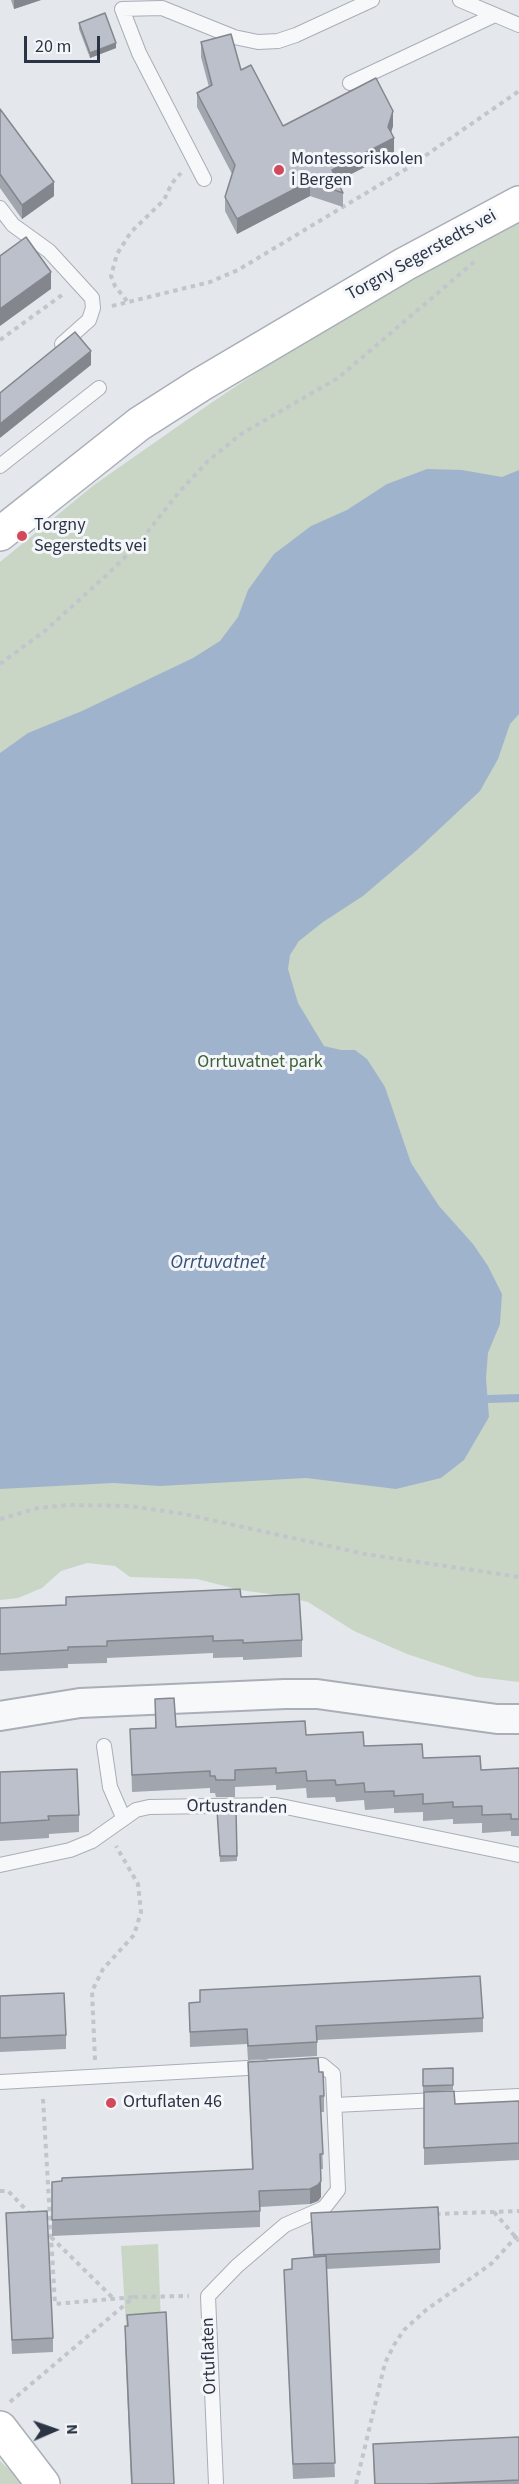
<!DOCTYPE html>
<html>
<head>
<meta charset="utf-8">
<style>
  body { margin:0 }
  #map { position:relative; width:519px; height:2484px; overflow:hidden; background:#e4e7ec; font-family:"Source Sans 3",sans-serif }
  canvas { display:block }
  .north { position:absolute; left:24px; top:2400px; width:60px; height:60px; -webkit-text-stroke:4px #f4f6f9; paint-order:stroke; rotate:88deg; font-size:16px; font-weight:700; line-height:24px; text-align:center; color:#2b3445 }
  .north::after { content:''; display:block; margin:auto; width:21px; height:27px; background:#2b3445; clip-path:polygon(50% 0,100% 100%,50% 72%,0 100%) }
  .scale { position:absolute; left:24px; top:36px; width:76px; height:27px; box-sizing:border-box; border:3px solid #2b3445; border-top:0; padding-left:8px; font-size:18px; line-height:21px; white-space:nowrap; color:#2b3445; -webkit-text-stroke:4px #f4f6f9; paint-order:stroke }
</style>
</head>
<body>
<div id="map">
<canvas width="519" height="2484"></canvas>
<div class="north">N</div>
<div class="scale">20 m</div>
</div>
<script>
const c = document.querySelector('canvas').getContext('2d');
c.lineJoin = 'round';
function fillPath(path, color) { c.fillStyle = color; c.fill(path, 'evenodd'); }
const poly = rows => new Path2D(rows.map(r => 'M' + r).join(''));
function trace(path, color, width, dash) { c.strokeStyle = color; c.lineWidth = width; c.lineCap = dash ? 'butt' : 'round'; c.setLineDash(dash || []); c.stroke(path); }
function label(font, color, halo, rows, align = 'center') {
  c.font = font + ' "Source Sans 3",sans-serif'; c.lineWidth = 6; c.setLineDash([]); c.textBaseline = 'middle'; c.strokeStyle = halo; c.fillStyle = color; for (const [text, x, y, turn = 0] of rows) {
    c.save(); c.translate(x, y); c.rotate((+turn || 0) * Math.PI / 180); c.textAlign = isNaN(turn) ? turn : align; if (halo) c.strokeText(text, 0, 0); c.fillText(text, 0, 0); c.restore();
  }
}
fillPath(poly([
  [519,222,519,1682,477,1677,407,1654,354,1631,308,1602,277,1595,240,1590,197,1579,130,1577,115,1566,87,1563,61,1571,42,1588,18,1598,0,1600,0,562,94,485,211,403,341,316],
  [158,2244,161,2324,126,2325,121,2246],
  [0,2461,25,2484,0,2484]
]), '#c9d6c5');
fillPath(poly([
  [427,469,462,470,502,477,519,470,519,714,510,724,498,759,480,791,417,850,363,896,323,922,299,941,290,955,288,969,298,1003,324,1046,341,1050,355,1050,367,1059,385,1087,411,1163,439,1206,473,1244,488,1266,502,1294,500,1324,488,1353,486,1378,489,1417,464,1460,441,1478,396,1489,306,1478,160,1486,113,1483,0,1489,0,753,28,733,82,711,193,658,220,641,238,617,248,590,274,554,311,526,347,510,387,484]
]), '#9fb4cc');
trace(poly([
  [489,1399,519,1398]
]), '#9fb4cc', 8);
const service = poly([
  [460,0,519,25],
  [350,83,495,15],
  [204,179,139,53,122,9,162,8,234,37,258,42,278,41,296,35,372,0],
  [0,208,13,225,49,251,92,298,93,308,89,320,62,344],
  [0,466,99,388],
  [104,1746,110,1787,123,1817],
  [0,1865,70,1850,92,1841,136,1810,149,1807,276,1805,519,1855],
  [0,2082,265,2067],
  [335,2105,519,2096],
  [216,2484,208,2296,237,2266,285,2225,324,2208,338,2190,333,2074,322,2065,302,2066]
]);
const minor = poly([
  [0,1716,80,1703,285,1694,317,1694,497,1719,519,1719]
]);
const secondary = poly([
  [0,534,139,424,200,385,405,264,519,203],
  [0,2428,43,2484]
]);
trace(service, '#a9aeb7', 16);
trace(minor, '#a9aeb7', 32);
trace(secondary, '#a9aeb7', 36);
trace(poly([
  [127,301,115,286,111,276,117,254,131,232,164,200,172,183,181,173],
  [112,306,210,282,238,270,406,169,519,91],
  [0,340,62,295],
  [0,664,46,630,110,572,138,544,179,492,208,461,241,434,338,378,474,262],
  [0,1519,38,1508,69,1505,130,1506,184,1514,365,1554,519,1577],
  [95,2060,92,1991,103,1969,134,1935,141,1912,138,1884,116,1846],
  [43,2099,55,2304,134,2297],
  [0,2191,8,2191,31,2215],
  [494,2212,519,2241],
  [436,2214,519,2211],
  [51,2237,114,2299],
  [10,2402,134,2297,189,2296],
  [356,2484,385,2363,394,2345,404,2330,426,2310,491,2264,519,2234]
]), '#c2c5cb', 4, [4.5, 4.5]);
trace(service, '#f7f8fa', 14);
trace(minor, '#f7f8fa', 28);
trace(secondary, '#fff', 33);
fillPath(poly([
  [11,0,41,0,14,9],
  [79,23,116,48,90,58,79,29],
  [201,42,241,70,283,126,393,126,391,132,394,152,337,181,343,193,343,207,310,196,237,234,225,211,225,197,232,174,197,107,197,93,209,87,201,57],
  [0,109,54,196,22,219,0,188],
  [241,1597,302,1640,302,1657,243,1660,243,1657,213,1658,213,1653,107,1658,107,1663,68,1664,68,1668,0,1671,0,1608],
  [155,1699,176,1727,306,1735,481,1770,519,1768,519,1836,511,1836,511,1831,482,1833,482,1823,453,1824,453,1819,423,1821,423,1812,394,1813,394,1808,365,1810,364,1800,336,1802,335,1797,307,1798,306,1788,276,1790,276,1785,235,1787,235,1797,216,1797,215,1793,210,1793,210,1788,132,1792,130,1729,155,1728],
  [0,1772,79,1815,79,1832,49,1834,49,1838,0,1841],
  [236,1809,237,1861,220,1862,217,1810],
  [0,1996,66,2035,66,2049,0,2052],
  [189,2003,483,2018,483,2032,317,2040,317,2056,248,2060,247,2044,190,2047],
  [248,2062,319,2072,324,2096,324,2112,321,2112,323,2169,320,2169,321,2197,318,2201,310,2204,260,2207,260,2227,52,2236,52,2182,252,2169],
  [453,2068,453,2090,423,2092,423,2069],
  [424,2092,455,2104,519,2101,519,2160,424,2165],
  [6,2213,53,2338,53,2352,12,2354],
  [311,2213,440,2249,440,2263,326,2269,335,2477,293,2479,284,2270,292,2269,313,2257],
  [127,2315,174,2484,131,2484,125,2343,125,2326,127,2326],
  [519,2437,519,2484,374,2484,373,2444]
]), '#a1a5ae');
fillPath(poly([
  [14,0,41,0,14,9],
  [116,43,116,48,90,58,90,53],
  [393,111,393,126,389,140,394,138,394,152,332,184,332,170,388,127],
  [310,181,310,196,237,234,237,219],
  [54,182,54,196,22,219,22,205],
  [51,272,51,289,0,326,0,309],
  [91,351,91,365,0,438,0,424],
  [321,2181,321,2197,318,2201,310,2204,310,2189]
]), '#83868d');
const building = poly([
  [105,13,116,43,90,53,79,23,105,13],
  [231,34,241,70,251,65,283,126,376,78,393,111,388,127,394,138,332,170,343,193,310,181,237,219,225,197,235,165,197,93,212,85,201,42,231,34],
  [0,109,54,182,22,205,0,174,0,109],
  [26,237,51,272,0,309,0,256,26,237],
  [75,332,91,351,0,424,0,393,75,332],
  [240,1589,241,1597,299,1594,302,1640,243,1643,243,1640,213,1641,213,1636,107,1641,107,1646,68,1647,68,1650,0,1654,0,1608,66,1605,66,1597,240,1589],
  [174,1698,176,1727,305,1721,306,1735,363,1732,364,1746,422,1744,423,1758,480,1756,481,1770,519,1768,519,1819,511,1819,511,1814,482,1815,482,1806,453,1807,453,1802,423,1804,423,1794,394,1796,394,1791,365,1792,364,1783,336,1785,335,1780,307,1781,306,1771,276,1773,276,1768,235,1770,235,1780,216,1780,215,1776,210,1776,210,1771,132,1775,130,1729,156,1728,155,1699,174,1698],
  [77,1769,79,1815,48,1816,49,1820,0,1823,0,1772,77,1769],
  [236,1809,237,1856,220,1856,217,1810,236,1809],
  [480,1976,483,2018,316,2026,317,2042,248,2046,247,2029,190,2032,189,2003,200,2002,200,1990,480,1976],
  [64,1993,66,2035,0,2038,0,1996,64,1993],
  [318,2058,319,2072,323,2072,324,2096,320,2096,323,2154,320,2154,321,2181,318,2185,310,2189,259,2191,260,2211,52,2220,52,2182,62,2181,62,2178,253,2169,248,2062,318,2058],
  [453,2068,453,2085,423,2086,423,2069,453,2068],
  [454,2091,455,2104,519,2101,519,2143,424,2148,424,2092,454,2091],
  [438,2207,440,2249,314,2255,311,2213,438,2207],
  [47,2211,53,2338,12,2340,6,2213,47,2211],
  [326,2256,335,2463,293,2464,284,2270,292,2269,292,2259,326,2256],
  [166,2312,174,2484,132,2484,125,2326,128,2326,127,2315,166,2312],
  [519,2437,519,2480,426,2484,375,2484,373,2444,519,2437]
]);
fillPath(building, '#bbc0ca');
trace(building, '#83868d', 1.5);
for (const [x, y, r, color] of [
  [279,170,6,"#d1495b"],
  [22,536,6,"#d1495b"],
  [111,2103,6,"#d1495b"]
]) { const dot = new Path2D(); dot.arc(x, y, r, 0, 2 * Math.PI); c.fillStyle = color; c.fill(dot); trace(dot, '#f4f6f9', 2); }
label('18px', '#2b3445', '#f4f6f9', [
  ["Montessoriskolen",291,160],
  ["i Bergen",291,181],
  ["Torgny",34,526],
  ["Segerstedts vei",34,547],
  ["Ortuflaten 46",123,2103]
], 'left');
label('18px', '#2b3445', '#f4f6f9', [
  ["Torgny Segerstedts vei",422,256,-29],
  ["Ortustranden",237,1808,1],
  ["Ortuflaten",210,2356,-92]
]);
label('18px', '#3f6138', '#f4f6f9', [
  ["Orrtuvatnet park",260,1063]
]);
label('italic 20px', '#34527a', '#f4f6f9', [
  ["Orrtuvatnet",218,1264]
]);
</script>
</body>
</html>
